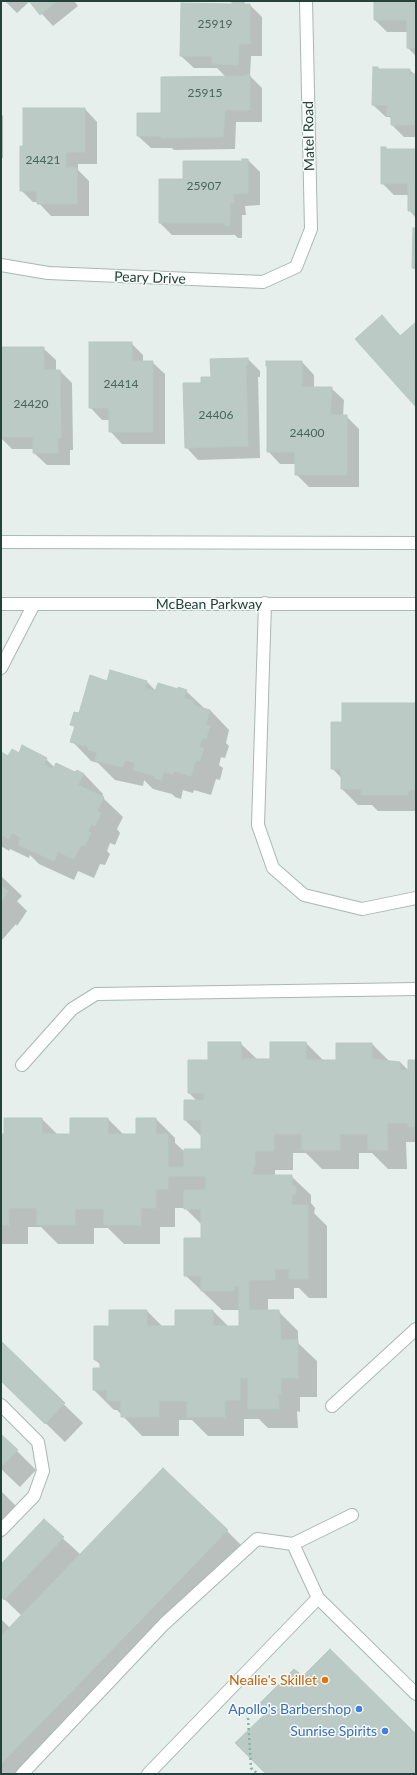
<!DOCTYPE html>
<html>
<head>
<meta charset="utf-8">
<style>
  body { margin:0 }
  #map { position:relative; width:417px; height:1775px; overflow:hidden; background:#e6efeb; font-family:Lato,sans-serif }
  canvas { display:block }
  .frame { position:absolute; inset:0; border:2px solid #24423a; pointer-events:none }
</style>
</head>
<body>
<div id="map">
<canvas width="417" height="1775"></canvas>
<div class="frame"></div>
</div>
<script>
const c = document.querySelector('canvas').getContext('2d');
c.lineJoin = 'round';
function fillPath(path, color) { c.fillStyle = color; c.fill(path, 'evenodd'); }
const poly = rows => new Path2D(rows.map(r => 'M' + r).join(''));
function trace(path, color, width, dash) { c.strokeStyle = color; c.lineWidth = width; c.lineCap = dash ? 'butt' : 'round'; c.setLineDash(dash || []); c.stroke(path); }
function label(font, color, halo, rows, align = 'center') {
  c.font = font + ' Lato,sans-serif'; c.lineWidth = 3; c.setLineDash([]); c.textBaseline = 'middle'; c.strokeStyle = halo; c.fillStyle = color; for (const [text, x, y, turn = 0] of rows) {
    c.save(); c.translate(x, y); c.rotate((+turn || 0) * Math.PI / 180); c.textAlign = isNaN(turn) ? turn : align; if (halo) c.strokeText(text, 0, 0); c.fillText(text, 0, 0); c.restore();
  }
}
fillPath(poly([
  [5,1,74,1,78,6,53,26,30,1,17,13],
  [243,1,246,5,250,5,262,17,262,56,251,56,250,76,262,88,262,122,236,122,235,149,174,150,172,148,151,148,138,136,162,114,226,77,217,68,194,68,181,56,182,4,233,5],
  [375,1,416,1,416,56,408,48,408,32,387,32,375,20],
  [378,68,380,70,409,70,416,75,416,137,404,137,392,125,392,119,389,117,386,117,373,105],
  [85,109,97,122,97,164,78,164,78,170,89,181,89,216,51,216,38,202,33,202,21,190,24,147],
  [1,114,3,116,3,158,1,158],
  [387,150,416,150,416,218,409,210,409,195,394,195,382,183],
  [248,160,260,172,260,205,245,206,246,215,242,215,242,238,238,238,235,235,172,235,160,223,184,180],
  [382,317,401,336,416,323,416,406,356,339],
  [131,343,143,355,143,362,152,362,165,374,165,444,122,444,110,431,110,420,102,420,90,407],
  [1,348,43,348,56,360,56,371,60,371,72,383,73,450,70,450,70,465,47,465,34,453,34,449,12,449,1,438],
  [248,359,260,371,260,377,258,377,260,458,198,460,186,447,202,384,212,378,211,360],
  [302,362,314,375,314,388,331,388,344,400,343,416,346,416,359,429,359,487,309,487,296,474,296,464,280,464,268,451,268,367,267,366],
  [107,682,147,682,156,691,186,691,205,709,210,710,229,730,226,743,229,746,225,758,221,757,219,765,223,768,220,780,216,779,211,795,194,790,193,793,183,790,181,799,175,797,172,794,153,789,144,780,143,786,115,780,98,763,91,761,72,741,75,728,72,724],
  [416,704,416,811,378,811,372,805,358,805,342,789,342,779,332,768,343,723],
  [1,753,9,757,19,754,46,759,55,768,84,774,103,794,102,797,123,817,117,829,120,833,115,845,110,843,107,851,110,854,105,865,100,864,94,878,78,871,74,880,39,864,30,855,29,858,10,849,9,851,1,846],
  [1,876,22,896,17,901,27,911,17,926,16,924,1,941],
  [240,1043,258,1060,271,1060,306,1043,324,1061,337,1061,372,1044,390,1062,400,1062,409,1071,416,1061,416,1142,406,1142,407,1169,388,1169,372,1153,359,1153,359,1169,322,1169,306,1153,293,1153,293,1170,275,1170,275,1176,291,1176,311,1195,311,1203,315,1208,314,1213,327,1226,327,1298,309,1298,299,1288,294,1288,294,1299,268,1299,268,1311,278,1311,298,1331,298,1343,317,1361,317,1397,300,1397,300,1412,297,1411,298,1428,268,1428,259,1419,244,1419,244,1436,208,1436,192,1420,179,1420,179,1436,142,1436,117,1410,114,1410,94,1390,94,1369,101,1369,101,1365,95,1360,110,1327,147,1311,163,1327,176,1327,213,1311,229,1327,240,1327,240,1310,222,1310,185,1275,202,1239,202,1225,185,1208,175,1208,175,1227,160,1227,160,1244,124,1244,108,1228,94,1228,94,1244,58,1244,41,1227,28,1227,28,1244,1,1244,1,1135,42,1119,58,1135,71,1135,108,1119,124,1135,137,1135,156,1119,175,1138,175,1143,185,1152,202,1150,202,1137,185,1120,198,1102,189,1093,209,1061],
  [1,1343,83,1423,65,1442,1,1380],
  [1,1435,36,1470,20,1487,1,1469],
  [1,1491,24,1514,1,1539],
  [44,1521,81,1555,227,1531,243,1547,22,1774,1,1774,1,1619,10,1628,22,1616,1,1596,1,1566]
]), '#0003');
const building = poly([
  [29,1,57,1,40,15,29,1],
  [232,1,243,1,243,4,250,4,250,44,239,44,238,65,212,64,212,56,180,56,181,3,232,4,232,1],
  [374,1,416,1,416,48,407,48,407,20,374,20,374,1],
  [373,67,378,67,378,69,410,69,410,74,416,74,416,125,391,125,391,116,387,116,387,105,372,105,373,67],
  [244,75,250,75,250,110,225,110,223,137,161,138,161,136,137,136,137,113,161,113,161,77,244,76,244,75],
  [23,108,85,108,85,152,66,152,66,168,77,168,77,204,37,204,37,191,20,191,20,146,23,146,23,108],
  [381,147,386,147,386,149,416,149,416,211,408,211,408,183,381,184,381,147],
  [242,159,248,159,248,193,233,194,234,203,230,203,230,226,225,226,225,223,159,223,159,179,183,179,183,161,242,161,242,159],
  [413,228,416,228,416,269,412,268,413,228],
  [382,315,400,336,416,322,415,406,355,339,382,315],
  [89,342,132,342,132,361,153,361,153,432,109,432,109,408,89,408,89,342],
  [1,347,44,347,44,370,60,370,61,438,58,438,58,453,33,453,33,437,1,437,1,347],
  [248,358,248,365,246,365,248,446,185,448,183,383,201,383,201,377,211,377,210,359,248,358],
  [266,361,302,361,302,387,332,387,330,415,347,415,347,475,295,475,295,452,267,452,267,366,266,366,266,361],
  [110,670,147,681,145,688,155,691,158,683,178,689,178,687,187,690,184,698,194,701,193,705,210,710,206,725,210,726,206,739,202,738,199,747,204,748,200,761,196,760,191,776,174,771,173,774,164,772,161,780,154,778,155,776,133,770,135,763,125,760,123,767,95,761,97,752,88,750,89,747,70,742,75,726,70,725,74,712,79,713,90,675,107,681,110,670],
  [342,703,416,703,416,790,408,790,408,795,361,795,361,789,341,789,341,769,331,769,331,722,342,722,342,703],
  [22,745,47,758,44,765,53,769,56,763,75,772,77,770,84,774,78,785,104,797,97,811,101,813,95,826,91,824,88,831,91,833,85,846,81,845,74,859,58,852,54,861,18,845,21,838,12,833,9,839,1,835,1,752,8,756,12,749,19,753,22,745],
  [1,885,8,891,1,903,1,885],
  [208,1042,241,1042,241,1059,270,1059,270,1042,306,1042,306,1060,336,1060,336,1043,372,1043,372,1059,400,1062,400,1070,408,1070,408,1060,416,1060,416,1127,408,1127,408,1123,387,1123,388,1150,368,1150,368,1134,340,1134,340,1150,302,1150,302,1134,274,1134,274,1151,255,1151,255,1167,253,1167,253,1175,292,1175,292,1185,296,1187,296,1193,292,1195,292,1205,308,1205,308,1279,289,1279,289,1269,275,1269,275,1280,249,1280,249,1310,279,1310,281,1340,298,1340,298,1378,281,1378,281,1393,278,1393,279,1409,248,1409,248,1378,240,1378,240,1400,225,1400,225,1417,187,1417,187,1401,159,1401,159,1417,121,1417,121,1401,107,1401,107,1390,93,1390,93,1368,100,1368,100,1360,94,1360,94,1326,109,1326,109,1310,147,1310,147,1326,175,1326,175,1310,213,1310,213,1326,239,1326,239,1286,234,1286,234,1291,201,1291,201,1276,184,1276,184,1238,201,1238,201,1209,184,1209,184,1190,206,1190,206,1176,168,1176,168,1189,156,1189,156,1208,141,1208,141,1225,104,1225,104,1209,75,1209,75,1225,37,1225,37,1208,9,1208,9,1225,1,1225,1,1134,4,1134,4,1118,42,1118,42,1134,70,1134,70,1118,108,1118,108,1134,136,1134,136,1118,156,1118,156,1134,168,1134,168,1167,184,1167,184,1149,201,1149,201,1120,184,1120,184,1100,204,1100,204,1093,188,1093,188,1060,208,1060,208,1042],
  [1,1341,65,1403,45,1424,1,1381,1,1341],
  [1,1434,18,1450,1,1467,1,1434],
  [163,1468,228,1530,1,1764,1,1636,163,1468],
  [44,1519,64,1537,4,1600,1,1596,1,1564,44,1519],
  [330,1649,416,1734,416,1774,266,1774,235,1743,265,1714,256,1707,294,1669,303,1676,330,1649]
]);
fillPath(building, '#bbcac4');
trace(building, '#b8c9c2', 1);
const lane = poly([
  [265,603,258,825,273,868,304,895,362,909,416,898],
  [1,668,34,604],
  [22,1065,72,1009,96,994,416,989],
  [1,1405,38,1442,43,1471,34,1496,1,1530],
  [332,1406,416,1329],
  [352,1515,293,1544,318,1598,416,1694],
  [22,1774,164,1624,257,1539,293,1544],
  [148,1774,318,1598]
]);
const street = poly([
  [1,265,48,273,263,282,296,267,311,229,306,1]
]);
const secondary = poly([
  [1,542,416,543],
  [1,604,416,604]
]);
trace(lane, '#a8b8b2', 14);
trace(street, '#a8b8b2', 14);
trace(secondary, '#a4bbb3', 14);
trace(poly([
  [248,1718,251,1768,258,1774]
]), '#86b3a5', 2.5, [2, 3]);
trace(lane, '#fff', 12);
trace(street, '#fff', 12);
trace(secondary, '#fff', 12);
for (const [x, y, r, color] of [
  [325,1680,4,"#e8710a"],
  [359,1709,4,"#3f7fe0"],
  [385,1731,4,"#3f7fe0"]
]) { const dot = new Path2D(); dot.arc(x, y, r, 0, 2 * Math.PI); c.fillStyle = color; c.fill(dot); trace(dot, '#f7fbf9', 1.5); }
label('12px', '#4a645c', null, [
  ["25919",215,24],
  ["25915",205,93],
  ["24421",43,160],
  ["25907",204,186],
  ["24414",121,384],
  ["24420",31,404],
  ["24406",216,415],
  ["24400",307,433]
]);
label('14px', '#24423a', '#f7fbf9', [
  ["Matel Road",309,136,-91],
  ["Peary Drive",150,278,2],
  ["McBean Parkway",209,604]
]);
label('14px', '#c56008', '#f7fbf9', [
  ["Nealie's Skillet",317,1680]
], 'right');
label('14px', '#366cbe', '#f7fbf9', [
  ["Apollo's Barbershop",351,1709],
  ["Sunrise Spirits",377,1731]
], 'right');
</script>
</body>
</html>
